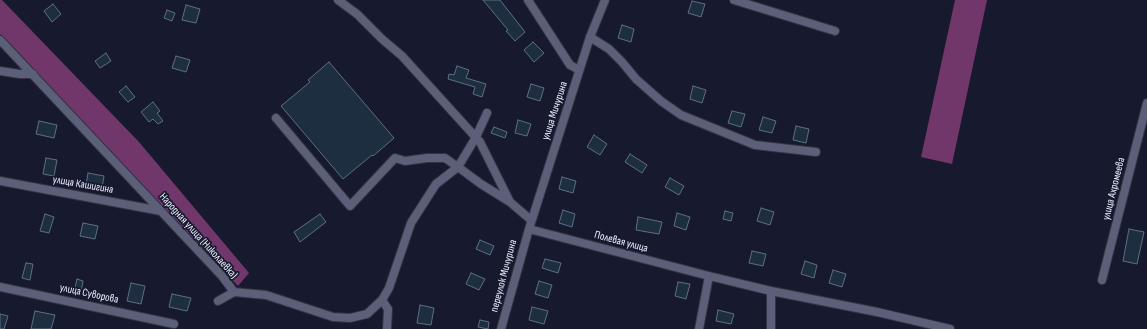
<!DOCTYPE html>
<html>
<head>
<meta charset="utf-8">
<style>
  body { margin:0 }
  canvas { display:block; background:#17192e }
</style>
</head>
<body>
<canvas width="1147" height="329"></canvas>
<script>
const c = document.querySelector('canvas').getContext('2d');
c.lineJoin = 'round';
function fillPath(path, color) { c.fillStyle = color; c.fill(path, 'evenodd'); }
const poly = rows => new Path2D(rows.map(r => 'M' + r).join(''));
function trace(path, color, width, dash) { c.strokeStyle = color; c.lineWidth = width; c.lineCap = dash ? 'butt' : 'round'; c.setLineDash(dash || []); c.stroke(path); }
function label(font, color, halo, rows, align = 'center') {
  c.font = font + ' "Sofia Sans Condensed",sans-serif'; c.lineWidth = 3.5; c.setLineDash([]); c.textBaseline = 'middle'; c.strokeStyle = halo; c.fillStyle = color; for (const [text, x, y, turn = 0] of rows) {
    c.save(); c.translate(x, y); c.rotate((+turn || 0) * Math.PI / 180); c.textAlign = isNaN(turn) ? turn : align; if (halo) c.strokeText(text, 0, 0); c.fillText(text, 0, 0); c.restore();
  }
}
fillPath(poly([
  [0,0,2,0,139,142,249,273,238,286,0,34],
  [955,0,987,0,952,164,921,157]
]), '#71376b');
const building = poly([
  [483,0,500,0,525,32,515,41,506,31,508,30,483,0],
  [692,1,705,4,701,17,688,13,692,1],
  [53,4,61,14,52,22,44,11,53,4],
  [186,5,200,9,196,23,182,20,186,5],
  [167,10,175,13,172,21,164,18,167,10],
  [622,25,634,29,631,42,618,38,622,25],
  [533,42,544,53,534,62,524,50,533,42],
  [106,53,111,61,100,68,95,61,106,53],
  [176,56,190,60,186,72,172,68,176,56],
  [329,62,394,138,373,156,372,155,343,179,281,106,310,82,308,80,329,62],
  [457,66,469,70,466,78,486,84,482,97,473,94,475,87,448,79,449,74,454,75,457,66],
  [531,84,544,88,540,101,527,97,531,84],
  [126,86,135,97,128,102,119,92,126,86],
  [693,86,706,90,702,103,690,99,693,86],
  [153,102,160,111,157,113,163,121,158,124,153,119,149,122,141,112,153,102],
  [732,111,745,114,741,127,728,123,732,111],
  [763,117,776,121,772,133,759,130,763,117],
  [518,120,531,124,527,136,515,133,518,120],
  [39,121,57,125,54,138,36,134,39,121],
  [796,126,809,129,806,143,793,140,796,126],
  [494,127,507,132,505,138,491,133,494,127],
  [594,135,607,144,600,155,587,147,594,135],
  [630,154,647,165,642,173,625,162,630,154],
  [46,158,57,160,54,176,43,174,46,158],
  [88,173,104,176,102,188,86,185,88,173],
  [562,177,576,181,573,193,559,189,562,177],
  [670,178,684,186,679,195,665,187,670,178],
  [761,208,774,212,770,225,757,221,761,208],
  [563,210,575,214,572,227,559,223,563,210],
  [725,211,733,213,731,221,723,219,725,211],
  [677,213,690,217,686,230,674,226,677,213],
  [45,214,54,217,49,233,40,231,45,214],
  [320,214,326,222,300,242,294,232,320,214],
  [638,217,662,222,659,234,636,230,638,217],
  [83,223,98,226,95,239,80,236,83,223],
  [1129,229,1144,232,1137,264,1123,261,1129,229],
  [480,240,494,246,490,255,476,249,480,240],
  [752,251,766,254,763,266,749,263,752,251],
  [545,259,561,263,558,273,542,268,545,259],
  [805,261,817,265,814,278,801,274,805,261],
  [26,263,33,264,30,280,22,278,26,263],
  [833,270,846,274,842,287,829,283,833,270],
  [471,273,485,279,479,290,466,284,471,273],
  [77,279,83,281,81,293,74,292,77,279],
  [539,281,552,285,548,298,535,294,539,281],
  [678,282,690,284,686,299,675,296,678,282],
  [131,283,145,286,141,304,127,301,131,283],
  [172,294,191,298,187,311,169,307,172,294],
  [420,305,434,308,431,325,417,323,420,305],
  [532,307,548,311,544,324,529,320,532,307],
  [718,310,734,314,731,324,716,321,718,310],
  [35,311,55,315,51,329,31,329,35,311],
  [0,314,8,316,4,329,0,329,0,314],
  [480,320,489,322,488,329,478,327,480,320]
]);
fillPath(building, '#1d2e40');
trace(building, '#5c6f84', 1);
const minor = poly([
  [338,0,357,14,382,39,402,56,480,142,510,202],
  [528,0,570,65,579,70],
  [734,0,835,31],
  [590,37,609,49,622,62,636,79,661,101,681,115,755,145,816,152],
  [0,40,222,276,234,292,266,295,333,317,350,318,367,314,382,300,389,288,411,223,436,184,458,167,481,184,510,202,531,220],
  [0,71,20,74,33,74],
  [276,118,350,206,395,158,405,161,427,158,445,158,458,167,476,137,487,113],
  [0,181,161,211],
  [529,229,709,276,771,291,877,312,950,329],
  [1102,280,1147,103],
  [0,287,174,324],
  [382,300,388,309,387,329],
  [218,301,234,292],
  [501,329,529,229,590,37,605,0],
  [699,329,709,276],
  [771,329,771,291]
]);
trace(minor, '#323343', 10);
trace(minor, '#5b5f78', 8);
label('11px', '#ebeefd', '#17192e', [
  ["улица Мичурина",555,111,-72],
  ["улица Кашигина",83,185,10],
  ["улица Ахромеева",1114,189,-76],
  ["Народная улица (Николаевка)",198,236,48],
  ["Полевая улица",621,242,15],
  ["переулок Мичурина",504,276,-75],
  ["улица Суворова",89,294,12]
]);
</script>
</body>
</html>
